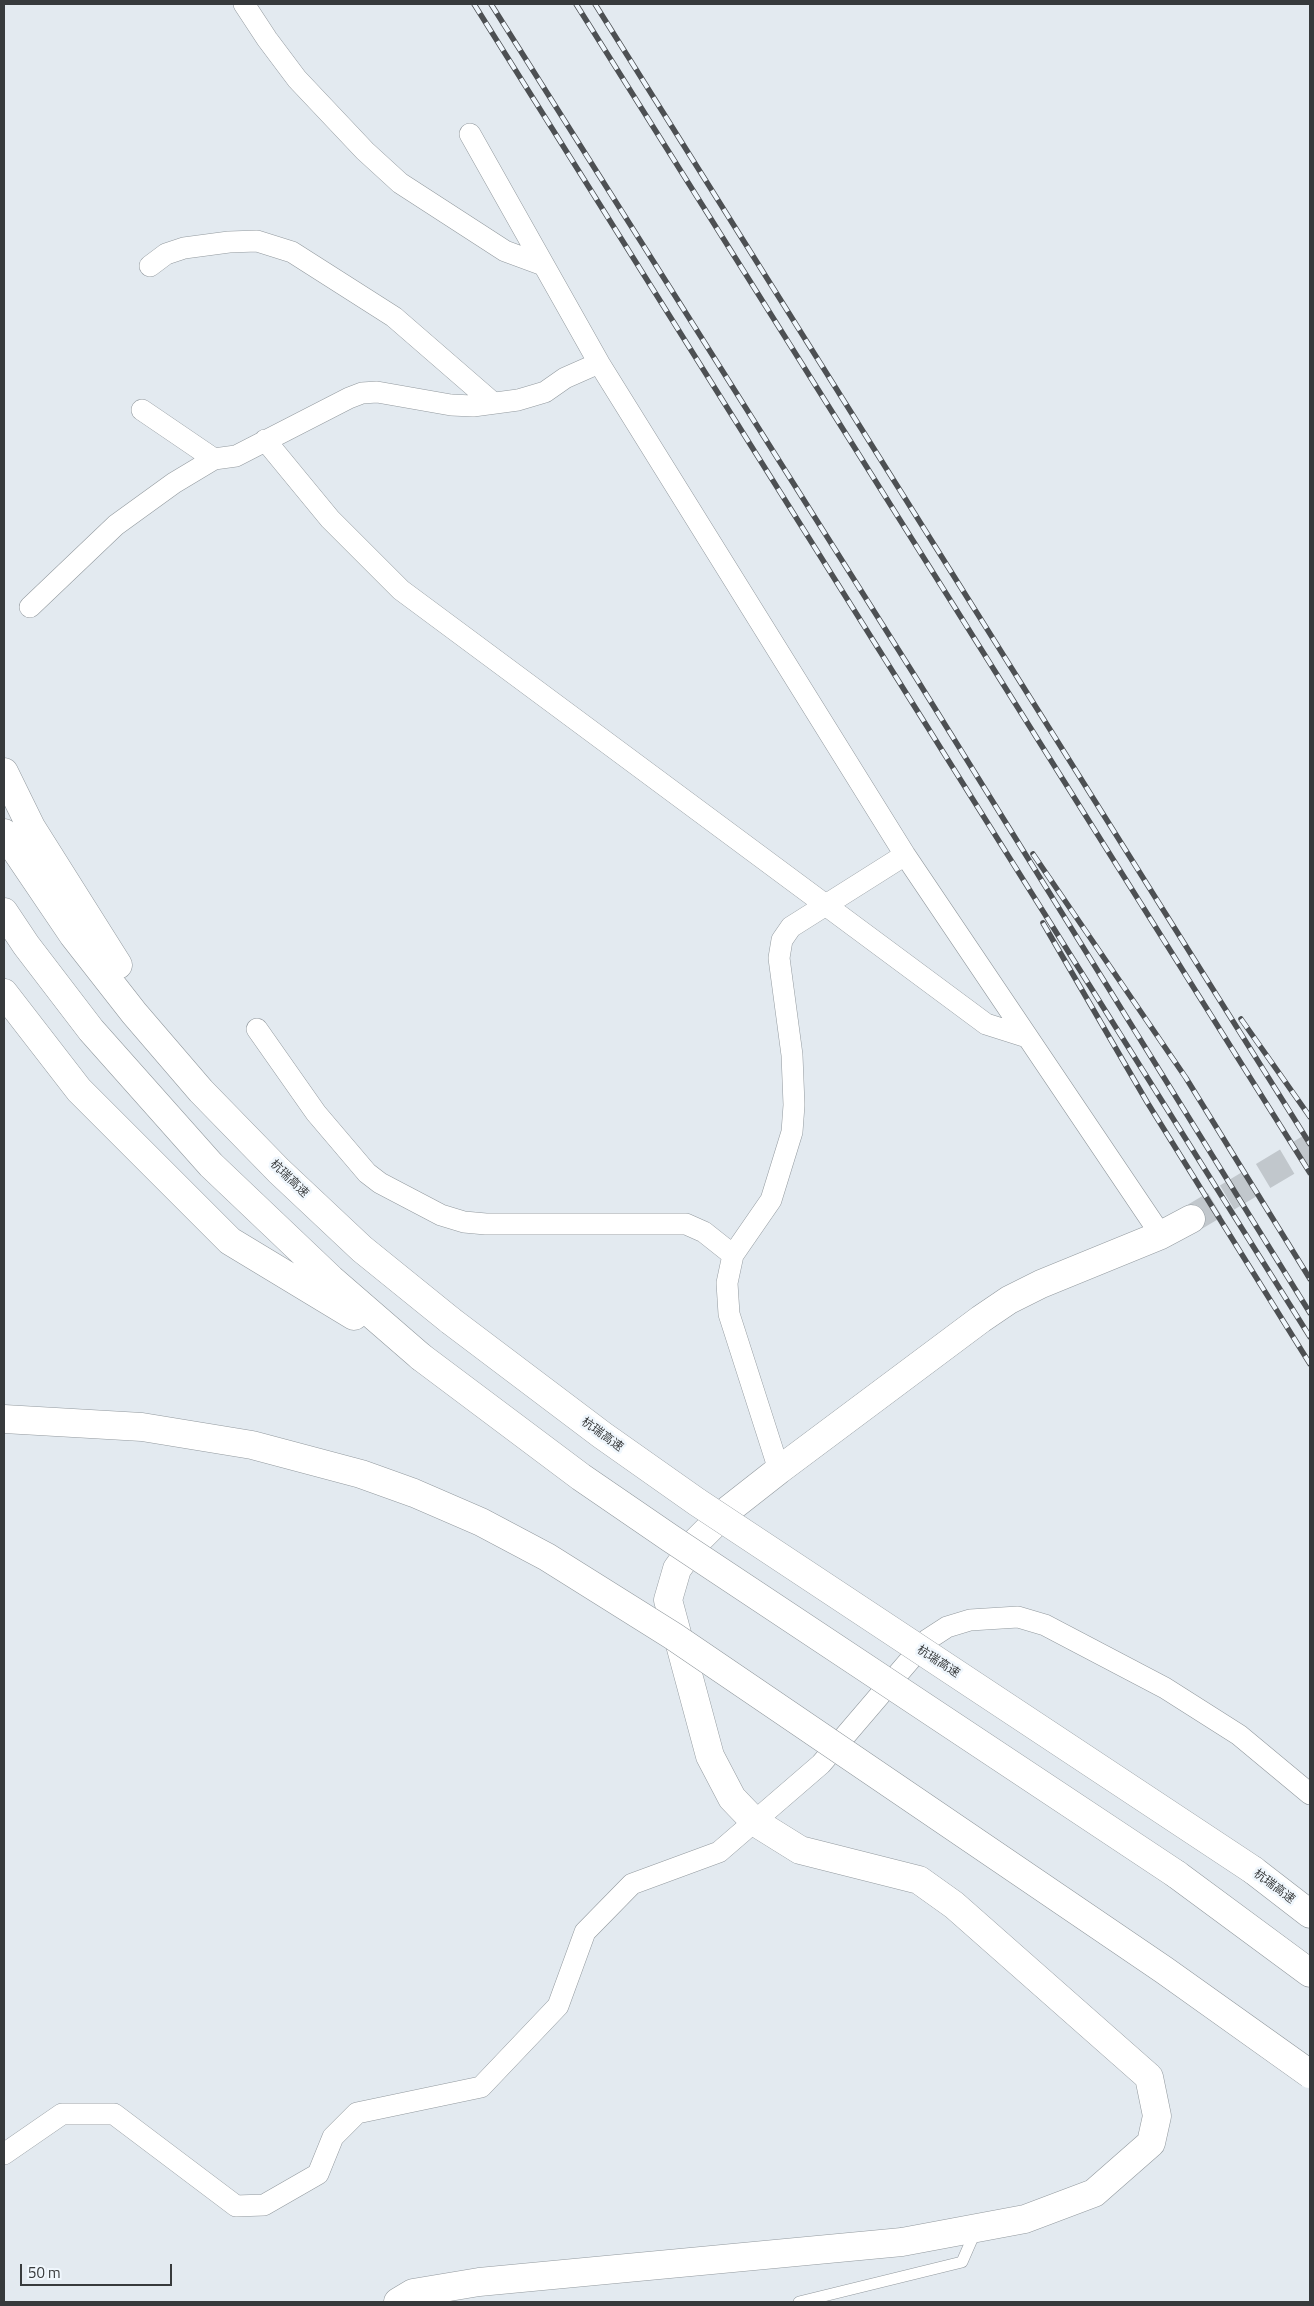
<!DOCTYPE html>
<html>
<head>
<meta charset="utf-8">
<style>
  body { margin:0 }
  #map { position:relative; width:1314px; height:2306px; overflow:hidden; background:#e3eaf0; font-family:"Titillium Web",sans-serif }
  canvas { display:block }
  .frame { position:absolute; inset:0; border:5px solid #373a3c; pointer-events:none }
  .scale { position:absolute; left:20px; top:2264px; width:152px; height:22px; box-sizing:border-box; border:2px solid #373a3c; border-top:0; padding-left:6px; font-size:15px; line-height:18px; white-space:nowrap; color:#373a3c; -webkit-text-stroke:4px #f0f7fd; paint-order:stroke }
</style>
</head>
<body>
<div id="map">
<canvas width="1314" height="2306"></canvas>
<div class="frame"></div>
<div class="scale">50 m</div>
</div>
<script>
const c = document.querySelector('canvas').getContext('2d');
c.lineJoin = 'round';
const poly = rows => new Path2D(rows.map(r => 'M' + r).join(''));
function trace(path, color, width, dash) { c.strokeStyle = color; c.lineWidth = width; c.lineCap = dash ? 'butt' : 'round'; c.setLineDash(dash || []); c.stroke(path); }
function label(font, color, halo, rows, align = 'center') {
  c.font = font + ' "Titillium Web","Noto Sans SC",sans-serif'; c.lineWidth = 5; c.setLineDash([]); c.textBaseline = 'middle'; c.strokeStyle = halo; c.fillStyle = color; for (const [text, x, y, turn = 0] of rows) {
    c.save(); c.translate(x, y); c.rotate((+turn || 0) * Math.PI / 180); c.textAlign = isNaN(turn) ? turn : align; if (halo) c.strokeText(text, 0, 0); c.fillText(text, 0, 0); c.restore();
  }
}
trace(poly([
  [1191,1219,1310,1148]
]), '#c1c7cc', 28, [28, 14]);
const lane = poly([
  [799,2302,962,2262,976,2230]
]);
const street = poly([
  [244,4,267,39,297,79,365,151,400,183,505,251,543,265],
  [470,134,599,363,905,855,1161,1235],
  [150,266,166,254,184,248,229,242,257,241,292,252,394,317,492,402],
  [142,410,214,459],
  [265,440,330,519,401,590,986,1024,1027,1037],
  [30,607,116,525,174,483,214,459,236,456,349,398,362,393,377,392,451,405,473,406,518,400,545,392,565,378,599,363],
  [257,1029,316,1113,367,1173,380,1183,441,1215,464,1222,486,1224,686,1224,704,1232,733,1255],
  [779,1470,729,1314,727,1283,733,1255,771,1200,792,1132,794,1105,792,1055,779,958,782,940,791,927,905,855],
  [4,2154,62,2114,114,2114,236,2206,264,2205,318,2174,333,2137,357,2113,481,2087,558,2006,585,1932,632,1884,719,1852,821,1764,927,1640,947,1627,970,1620,1018,1617,1045,1625,1165,1688,1239,1735,1310,1794]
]);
const secondary = poly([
  [398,2302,413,2293,479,2282,902,2242,1025,2219,1094,2193,1151,2143,1157,2116,1149,2077,954,1905,919,1880,800,1850,755,1822,732,1798,710,1756,668,1600,677,1569,697,1541,728,1510,779,1470,981,1319,1009,1300,1041,1284,1161,1235,1191,1219]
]);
const highway = poly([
  [4,772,31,827,118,965],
  [4,833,73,935,134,1013,201,1091,279,1171,362,1249,451,1321],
  [4,912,26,945,91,1030,211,1165,331,1279,421,1357],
  [4,993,79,1090,230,1241,354,1316],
  [1253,1870,1310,1914],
  [1176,1874,1310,1973]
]);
trace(lane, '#92999e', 12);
trace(street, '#92999e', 22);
trace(secondary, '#92999e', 29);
trace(highway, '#92999e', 29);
trace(lane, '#fff', 11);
trace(street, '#fff', 21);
trace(secondary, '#fff', 28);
trace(highway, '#fff', 28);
const rail = poly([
  [474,4,1310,1337],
  [491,4,913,673,1310,1313],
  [576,4,1310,1173],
  [595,4,1310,1144],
  [1033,854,1186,1078,1310,1279],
  [1043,923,1147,1102,1310,1364],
  [1241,1019,1310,1117]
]);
trace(rail, '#4d5053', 5.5);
trace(rail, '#f0f7fd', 4, [11]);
const highwayBridge = poly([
  [451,1321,602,1435,697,1502,1253,1870],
  [421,1357,581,1477,670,1538,1176,1874],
  [4,1419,142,1427,252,1445,361,1474,414,1493,481,1522,547,1557,673,1636,1164,1970,1310,2074]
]);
trace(highwayBridge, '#92999e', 29, []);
trace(highwayBridge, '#fff', 28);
label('12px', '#373a3c', '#f0f7fd', [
  ["杭瑞高速",289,1179,44],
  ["杭瑞高速",602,1435,36],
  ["杭瑞高速",938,1662,33],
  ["杭瑞高速",1274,1887,37]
]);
</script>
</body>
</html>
